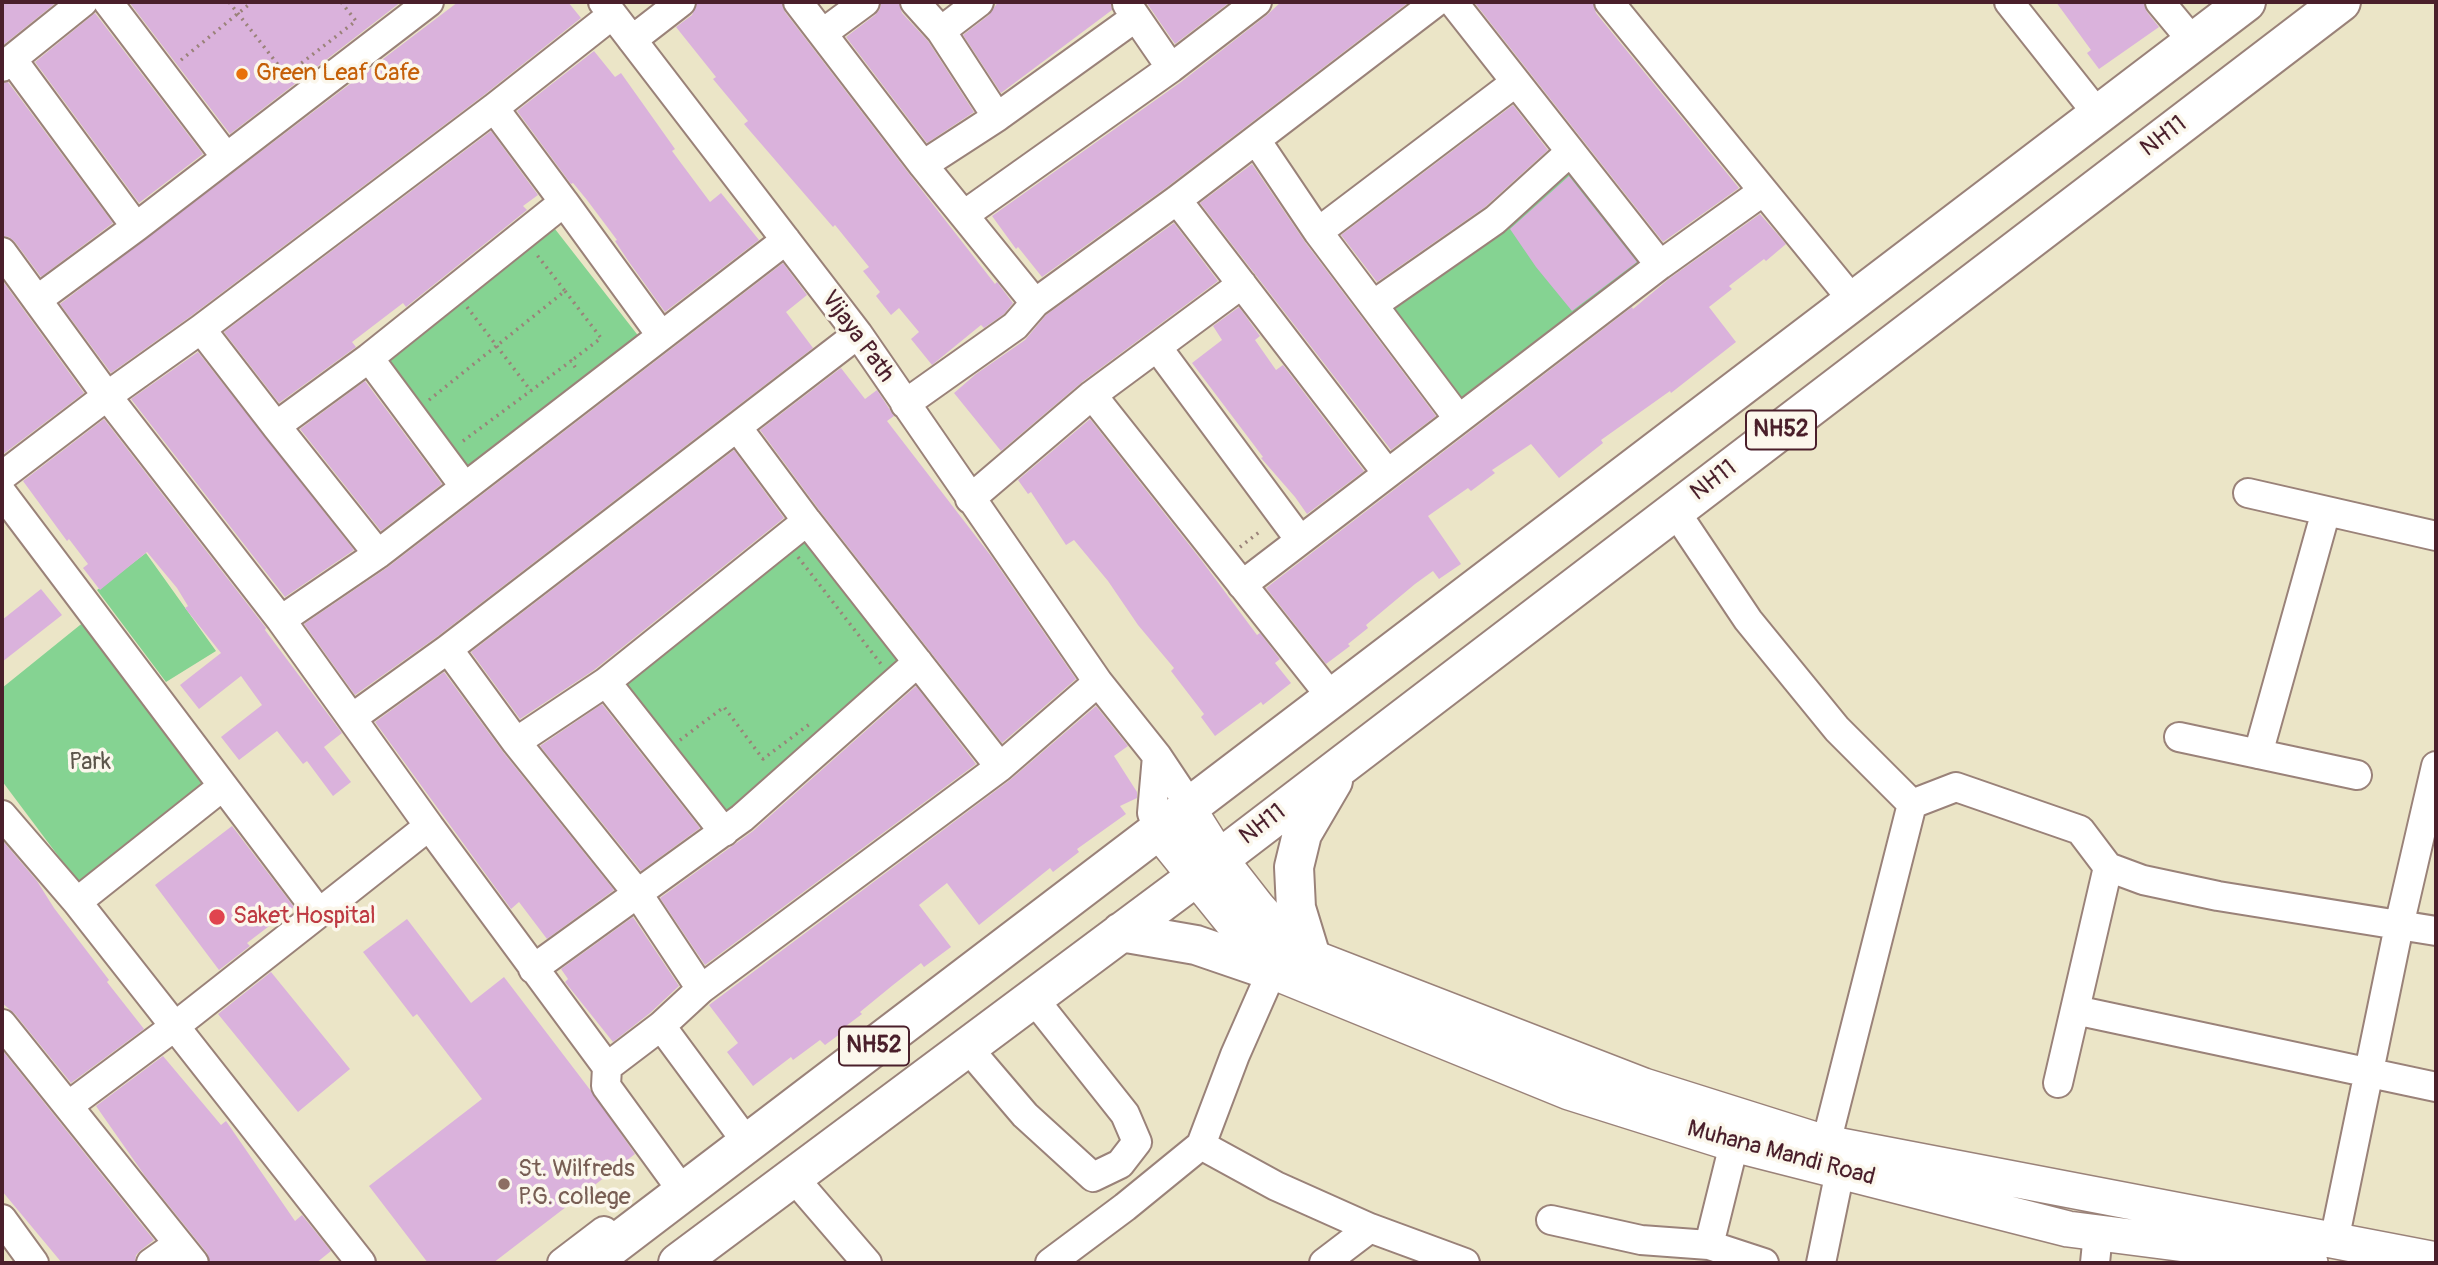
<!DOCTYPE html>
<html>
<head>
<meta charset="utf-8">
<style>
  body { margin:0 }
  #map { position:relative; width:2438px; height:1265px; overflow:hidden; background:#ebe5c7; font-family:Pangolin,sans-serif }
  canvas { display:block }
  .frame { position:absolute; inset:0; border:4px solid #4a1f2b; pointer-events:none }
</style>
</head>
<body>
<div id="map">
<canvas width="2438" height="1265"></canvas>
<div class="frame"></div>
</div>
<script>
const c = document.querySelector('canvas').getContext('2d');
c.lineJoin = 'round';
function fillPath(path, color) { c.fillStyle = color; c.fill(path, 'evenodd'); }
const poly = rows => new Path2D(rows.map(r => 'M' + r).join(''));
function trace(path, color, width, dash) { c.strokeStyle = color; c.lineWidth = width; c.lineCap = dash ? 'butt' : 'round'; c.setLineDash(dash || []); c.stroke(path); }
function label(font, color, halo, rows, align = 'center') {
  c.font = font + ' Pangolin,sans-serif'; c.lineWidth = 7; c.setLineDash([]); c.textBaseline = 'middle'; c.strokeStyle = halo; c.fillStyle = color; for (const [text, x, y, turn = 0] of rows) {
    c.save(); c.translate(x, y); c.rotate((+turn || 0) * Math.PI / 180); c.textAlign = isNaN(turn) ? turn : align; if (halo) c.strokeText(text, 0, 0); c.fillText(text, 0, 0); c.restore();
  }
}
fillPath(poly([
  [1570,152,1660,265,1458,418,1373,305],
  [555,229,640,338,466,479,369,358],
  [807,521,918,662,724,832,606,682],
  [146,553,216,651,166,682,97,590],
  [85,621,206,785,80,885,2,781,2,688]
]), '#85d392');
fillPath(poly([
  [2,2,57,2,2,46],
  [129,2,401,2,230,134],
  [458,2,568,2,581,18,484,95,191,316,111,373,60,304],
  [697,2,782,2,785,12,910,175,995,284,997,282,1013,303,1004,314,984,328,981,325,932,365,911,339,919,332,899,308,891,315,876,296,880,292,863,271,869,267,835,225,833,227,744,124,748,121,713,79,716,77,676,27,692,15],
  [881,2,899,2,902,13,928,41,974,112,927,143,846,37,875,15,880,9],
  [998,2,1111,2,1112,10,1001,93,963,35,989,15],
  [1146,2,1230,2,1175,44],
  [1281,2,1409,2,1167,187,1042,277,1018,247,1016,249,992,216,1181,82,1267,15],
  [1474,2,1593,2,1596,13,1739,188,1663,242],
  [2056,2,2144,2,2147,12,2159,27,2099,69,2087,53,2091,50],
  [95,13,203,154,139,203,35,62],
  [594,51,615,77,621,73,675,149,672,151,710,202,721,193,759,240,665,312,629,262,615,241,617,240,587,200,573,183,571,184,517,111],
  [8,82,113,223,41,277,15,242,9,237,2,236,2,83],
  [1513,105,1548,150,1485,207,1377,282,1341,235],
  [491,131,538,195,523,206,527,210,406,307,403,303,352,342,356,347,279,403,224,332],
  [1252,164,1305,242,1436,416,1391,450,1200,203],
  [1569,176,1637,262,1572,311,1536,267,1510,229],
  [1760,214,1786,244,1766,261,1764,259,1729,286,1732,289,1709,307,1736,342,1671,393,1670,391,1601,440,1603,443,1559,478,1531,444,1492,470,1495,473,1471,491,1468,488,1428,516,1461,564,1439,579,1433,571,1415,584,1366,625,1368,628,1348,644,1350,646,1326,664,1266,588,1632,307,1633,309,1670,278],
  [1174,223,1218,281,1082,382,1001,451,954,393,976,374,1025,340,1046,315],
  [783,263,807,295,786,312,813,348,438,636,355,695,304,624,388,567],
  [2,280,84,393,2,455],
  [1239,307,1260,336,1255,340,1276,370,1283,365,1364,471,1307,514,1295,497,1261,458,1263,457,1192,363,1222,340,1213,326],
  [198,352,354,550,285,597,131,399],
  [841,368,865,399,877,390,894,416,887,421,991,556,1076,679,1002,743,820,511,760,430],
  [365,381,442,484,381,531,300,429],
  [104,419,266,628,265,630,342,733,324,747,351,782,333,796,307,761,303,764,277,731,239,760,221,737,262,705,241,676,199,709,180,685,221,653,185,608,188,606,177,588,147,552,100,590,83,568,88,564,69,539,67,541,23,481],
  [1090,419,1202,561,1257,635,1260,633,1280,659,1275,663,1291,683,1263,705,1261,702,1215,736,1201,717,1204,714,1171,671,1174,668,1138,625,1108,581,1074,540,1066,545,1031,492,1028,494,1018,480],
  [734,450,784,518,594,670,520,719,471,652],
  [41,589,62,615,2,662,2,620],
  [444,672,503,752,614,890,547,939,519,902,511,909,375,722],
  [916,686,976,764,705,965,660,898,753,831],
  [602,704,700,828,641,871,540,746],
  [1096,706,1128,746,1114,756,1137,792,1137,798,1120,806,1126,814,1077,849,1079,852,1053,872,1050,868,979,925,947,883,919,905,951,947,924,967,921,963,893,985,860,1012,862,1014,846,1026,848,1028,825,1045,820,1040,793,1060,791,1057,753,1086,727,1052,738,1043,709,1005,1010,780],
  [232,826,294,907,247,943,250,946,219,970,155,885],
  [2,840,37,881,54,908,109,980,107,982,144,1029,71,1083,15,1014,2,1003],
  [633,917,679,986,650,1013,613,1042,565,982,568,979,561,969],
  [407,919,471,1003,504,977,591,1091,635,1154,493,1263,428,1263,369,1186,482,1099,417,1014,413,1017,363,952],
  [271,972,350,1069,298,1112,218,1014],
  [2,1050,154,1240,141,1250,136,1255,135,1263,62,1263,2,1191],
  [163,1056,221,1125,226,1121,295,1221,302,1215,331,1251,316,1263,210,1263,207,1253,145,1176,96,1106]
]), '#dab2dc');
const minor = poly([
  [108,2,226,157],
  [603,2,858,334,1098,682,1157,756,1181,792,1187,807],
  [798,2,923,165,1035,303],
  [915,2,941,31,997,117],
  [1453,2,1660,265],
  [1609,2,1841,286],
  [2009,2,2089,103],
  [2160,2,2185,32],
  [1127,4,1171,68],
  [941,31,979,2],
  [823,33,865,2],
  [632,40,681,2],
  [12,59,136,227],
  [2,67,83,2],
  [1256,140,1318,232,1458,418],
  [923,165,997,117,1136,17],
  [1177,200,1387,473],
  [564,202,661,335],
  [964,215,1171,68,1257,2],
  [1318,232,1516,82],
  [2,252,107,396,281,620,429,826],
  [37,300,136,227,429,2],
  [1373,305,1495,220,1570,152],
  [201,329,494,108],
  [1157,347,1300,540],
  [369,358,464,486],
  [1092,395,1321,684],
  [905,404,1015,326,1035,303,1177,200,1436,2],
  [276,426,378,554],
  [737,427,807,521,1000,767],
  [2,476,107,396,201,329,276,426,369,358,564,202,494,108,612,15],
  [2,493,319,913,429,826,607,1067,606,1086,673,1178],
  [2248,493,2436,536],
  [970,499,1092,395,1242,284],
  [1675,511,1748,620,1837,729,1912,804,1956,787,2080,830,2108,867,2143,880,2218,896,2436,931],
  [1242,585,1660,265,1762,192],
  [281,620,378,554,786,240],
  [448,649,516,742,638,894,701,989],
  [606,682,724,832],
  [352,718,448,649,858,334],
  [2179,737,2357,775],
  [516,742,606,682,807,521],
  [2258,754,2326,511],
  [1157,756,1152,813,1158,830],
  [2,815,77,902,361,1263],
  [77,902,223,786],
  [533,969,742,818,918,662],
  [2075,1010,2436,1087],
  [2,1024,194,1263],
  [661,1026,737,1129],
  [967,1047,1025,1115,1093,1177,1120,1164,1137,1142,1125,1114,1033,998],
  [607,1067,661,1026,701,989,1000,767,1098,682],
  [2058,1083,2108,867],
  [68,1106,174,1027,319,913],
  [1201,1145,1276,1186,1370,1228,1465,1263],
  [1821,1163,1912,804],
  [793,1177,867,1263],
  [2,1219,34,1263],
  [1551,1220,1641,1240,1709,1245,1764,1263],
  [2334,1241,2399,926,2436,766],
  [1709,1245,1734,1144],
  [151,1263,178,1244],
  [562,1263,604,1231],
  [1050,1263,1125,1207,1201,1145,1235,1055,1272,971],
  [1324,1263,1370,1228],
  [1821,1263,1840,1171],
  [2095,1263,2098,1233]
]);
const major = poly([
  [1187,807,1219,858,1258,908,1283,936,1311,957,1644,1086,1825,1143,2436,1260],
  [1158,830,1272,971,1569,1092,1734,1144,2068,1229,2256,1253,2310,1263]
]);
const highway = poly([
  [1121,932,1196,945,1272,971],
  [1311,957,1296,908,1294,867,1302,834,1333,781],
  [590,1263,2246,2],
  [678,1263,1197,876,2341,2]
]);
trace(minor, '#9a8279', 32);
trace(major, '#9a8279', 38);
trace(highway, '#9a8279', 42);
trace(poly([
  [229,2,286,75,356,21,341,2],
  [181,60,252,2],
  [565,291,601,338,571,361],
  [467,307,531,391],
  [429,400,565,291,537,255],
  [463,441,571,361,577,370],
  [1240,547,1262,530],
  [798,557,881,664],
  [680,740,724,707,763,759,811,723]
]), '#9a8279', 3.5, [2, 5]);
trace(minor, '#fff', 28);
trace(major, '#fff', 35);
trace(highway, '#fff', 38);
for (const [x, y, r, color] of [
  [242,74,7,"#e8710a"],
  [217,917,9,"#e0444e"],
  [504,1184,7,"#8d6e63"]
]) { const dot = new Path2D(); dot.arc(x, y, r, 0, 2 * Math.PI); c.fillStyle = color; c.fill(dot); trace(dot, '#fbf7ec', 2.5); }
for (const [x, y, w] of [
  [1781,430,70],
  [874,1046,70]
]) { const box = new Path2D(); box.roundRect(x - w / 2, y - 19.5, w, 39, 5); c.fillStyle = '#fbf7ec'; c.fill(box); trace(box, '#4a1f2b', 2); }
label('bold 23px', '#4a1f2b', null, [
  ["NH52",1781,430],
  ["NH52",874,1046]
]);
label('24px', '#c56008', '#fbf7ec', [
  ["Green Leaf Cafe",256,74]
], 'left');
label('24px', '#4a1f2b', '#fbf7ec', [
  ["NH11",2164,137,-37],
  ["Vijaya Path",857,337,54],
  ["NH11",1714,481,-37],
  ["NH11",1263,825,-37],
  ["Muhana Mandi Road",1781,1154,15]
]);
label('24px', '#5c554a', '#fbf7ec', [
  ["Park",90,763]
]);
label('24px', '#be3a42', '#fbf7ec', [
  ["Saket Hospital",233,917]
], 'left');
label('24px', '#785e54', '#fbf7ec', [
  ["St. Wilfreds",518,1170],
  ["P.G. college",518,1198]
], 'left');
</script>
</body>
</html>
